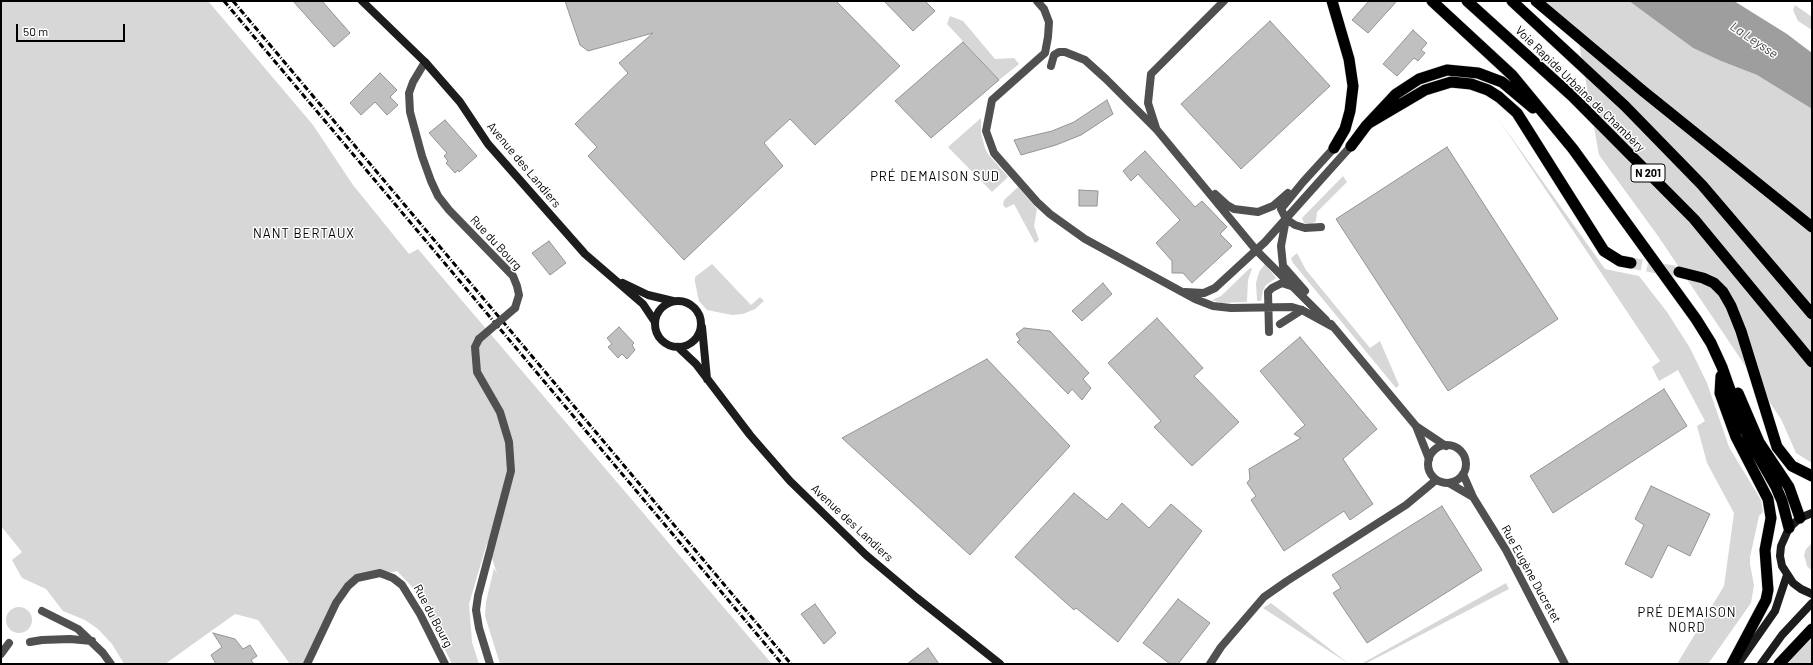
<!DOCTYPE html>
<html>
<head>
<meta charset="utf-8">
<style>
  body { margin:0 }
  #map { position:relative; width:1813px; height:665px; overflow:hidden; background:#fff; font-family:Barlow,sans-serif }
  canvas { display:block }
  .frame { position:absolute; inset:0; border:2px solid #000; pointer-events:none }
  .scale { position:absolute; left:16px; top:24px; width:109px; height:18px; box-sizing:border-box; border:2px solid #000; border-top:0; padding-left:5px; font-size:12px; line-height:14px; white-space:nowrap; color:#000; -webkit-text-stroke:3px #fff; paint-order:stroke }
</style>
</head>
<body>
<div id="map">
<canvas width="1813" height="665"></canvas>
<div class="frame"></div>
<div class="scale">50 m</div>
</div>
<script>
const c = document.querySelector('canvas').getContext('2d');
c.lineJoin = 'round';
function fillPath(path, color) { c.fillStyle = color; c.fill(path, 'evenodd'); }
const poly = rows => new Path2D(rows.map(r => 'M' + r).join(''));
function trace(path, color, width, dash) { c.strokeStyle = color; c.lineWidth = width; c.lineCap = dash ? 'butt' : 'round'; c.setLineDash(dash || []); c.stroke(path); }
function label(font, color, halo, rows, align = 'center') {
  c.font = font + ' Barlow,sans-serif'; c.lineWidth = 3; c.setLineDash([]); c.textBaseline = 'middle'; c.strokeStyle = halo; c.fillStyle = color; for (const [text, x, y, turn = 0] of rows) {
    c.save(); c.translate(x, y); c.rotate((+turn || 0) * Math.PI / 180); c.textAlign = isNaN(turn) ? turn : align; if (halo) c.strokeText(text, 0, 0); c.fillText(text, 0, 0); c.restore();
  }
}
fillPath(poly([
  [1,1,208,1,313,125,353,185,409,254,418,249,772,664,500,664,485,616,486,602,494,568,497,574,487,543,469,604,472,642,479,664,452,664,416,591,397,571,394,572,371,572,353,578,325,628,310,664,290,664,258,620,235,614,165,664,124,664,112,644,98,629,85,620,63,611,46,589,22,578,12,560,22,552,1,526],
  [1545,1,1629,1,1693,48,1721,61,1757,75,1812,109,1812,463,1796,453,1781,419,1658,236,1599,155,1576,27],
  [1795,5,1812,17,1812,30,1798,21,1793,10],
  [950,16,963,21,995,59,1014,58,1019,64,999,80,947,24],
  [981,118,981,133,985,148,988,154,1008,177,992,192,948,147],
  [1499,120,1605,269,1639,276,1667,312,1690,348,1707,383,1729,447,1761,500,1763,512,1759,516,1750,557,1750,564,1754,585,1751,603,1708,664,1677,664,1724,586,1734,513,1707,463,1697,426,1705,421,1678,370,1659,381,1652,367,1660,361],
  [1343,176,1347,182,1317,212,1316,221,1311,225,1304,223,1302,218],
  [1018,187,1037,209,1034,226,1039,240,1035,243,1014,204,1006,208,1003,205,1004,200],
  [1297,253,1306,270,1370,348,1380,341,1399,385,1396,388,1293,263,1291,258],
  [712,264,751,305,760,297,764,301,755,309,743,314,732,315,707,310,699,301,695,282,695,277],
  [1265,264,1276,278,1266,285,1263,290,1261,301,1257,301,1256,283,1259,272],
  [1250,268,1252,269,1248,280,1247,302,1221,303,1212,300,1221,296],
  [1812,543,1812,571,1807,566,1804,555,1806,549],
  [1506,583,1509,589,1365,664,1361,664],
  [1271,603,1349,664,1263,608],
  '6 620a13 13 0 1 1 26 0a13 13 0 1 1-26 0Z',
  [1812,637,1812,664,1786,664,1794,656]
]), '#d7d7d7');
fillPath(poly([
  [1629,1,1734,1,1787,34,1812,53,1812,109,1757,75,1721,61,1693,48]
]), '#9e9e9e');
const building = poly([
  [293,1,322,1,350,33,334,47,293,1],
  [565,1,836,1,900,66,815,145,790,119,764,143,783,166,684,260,588,156,597,147,575,124,628,73,619,63,653,33,588,51,580,45,565,1],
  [884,1,925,1,935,11,913,31,884,1],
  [1369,1,1397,1,1368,33,1352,20,1369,1],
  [1270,21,1330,86,1241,169,1181,104,1270,21],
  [1413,30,1427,43,1421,50,1425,53,1418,61,1414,58,1397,76,1383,64,1413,30],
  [963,42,999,80,931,138,895,101,963,42],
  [380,73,397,90,390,97,398,105,387,115,375,102,361,115,350,103,380,73],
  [1107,100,1113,114,1081,135,1056,145,1021,155,1014,140,1052,131,1074,122,1107,100],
  [445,120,477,156,459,172,458,170,455,173,446,163,448,161,444,156,447,153,429,133,445,120],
  [1447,147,1558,319,1448,391,1336,219,1447,147],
  [1145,151,1195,207,1202,201,1227,227,1220,234,1232,246,1192,283,1183,273,1172,273,1172,261,1156,243,1180,220,1138,174,1131,181,1123,171,1145,151],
  [1079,190,1098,191,1097,206,1079,206,1079,190],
  [549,241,566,263,550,275,532,253,549,241],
  [1103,283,1112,294,1082,321,1072,311,1103,283],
  [1157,318,1203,368,1194,376,1239,422,1192,466,1154,427,1161,421,1108,363,1157,318],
  [619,327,634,343,632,345,635,350,627,359,622,354,618,358,608,347,612,344,607,338,619,327],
  [1024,328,1050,331,1089,373,1083,379,1091,388,1082,400,1072,389,1068,394,1017,342,1020,340,1016,334,1024,328],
  [1300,337,1377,429,1343,459,1373,504,1350,520,1344,511,1284,551,1251,500,1256,496,1247,483,1250,479,1249,469,1301,438,1294,434,1305,425,1260,371,1300,337],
  [987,359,1070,446,970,555,842,438,987,359],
  [1664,389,1687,426,1553,513,1530,476,1664,389],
  [1651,486,1710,514,1690,556,1668,545,1652,578,1625,564,1644,525,1635,519,1651,486],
  [1074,493,1107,520,1122,503,1149,528,1171,504,1202,531,1118,642,1076,608,1074,610,1015,557,1074,493],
  [1442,506,1482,570,1367,643,1333,593,1341,588,1332,575,1442,506],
  [1178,599,1210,623,1178,664,1170,664,1143,643,1178,599],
  [815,604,836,633,824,644,801,614,815,604],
  [213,633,235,639,243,649,250,645,257,656,251,660,254,664,216,664,211,655,222,647,213,633],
  [928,648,939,664,907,664,928,648]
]);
fillPath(building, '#c0c0c0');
trace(building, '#949494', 1);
trace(poly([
  [1631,263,1679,272]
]), '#d9d9d9', 11, [11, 5.5]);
const trunk = poly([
  [1332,1,1349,59,1353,86,1350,111,1345,129,1334,148],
  [1432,1,1512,75,1573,149,1696,319,1711,343,1722,367,1741,421,1752,445,1776,487,1782,501,1789,528],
  [1467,1,1572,96,1694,219,1812,362],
  [1512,1,1625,106,1702,185,1812,314],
  [1536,1,1643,91,1812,227],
  [1369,123,1425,90,1451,82,1471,84,1488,90,1499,97,1517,113,1604,251,1620,261,1631,263],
  [1351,146,1366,126,1396,94,1419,79,1447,70,1478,73,1502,82,1533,108],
  [1679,272,1703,278,1714,283,1723,292,1731,306,1741,331,1777,447,1792,466,1812,476],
  [1721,376,1720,393,1736,437,1768,499,1771,518,1765,550,1768,590,1766,600,1732,664],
  [1738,393,1759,442,1789,487,1800,518],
  [1779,664,1812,629]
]);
trace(trunk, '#dbdbdb', 12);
trace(poly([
  [1037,1,1044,9,1049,22,1048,37,1045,53,992,100,986,131,994,153,1037,202,1050,214,1085,239,1195,299,1213,306,1231,308,1292,307,1302,310,1333,327],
  [425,62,413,82,409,93,410,112,422,156,431,181,438,196,449,210,513,276,517,286,519,295,515,308],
  [1051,66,1054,55,1059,52,1065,52,1085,60,1106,79,1157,130,1256,250,1326,320],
  [1156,128,1148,103,1151,74,1224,1],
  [1215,194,1227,205,1234,209,1258,212,1273,206,1288,193],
  [1286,219,1281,246,1283,266,1305,291],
  [1321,227,1305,228,1295,225,1286,219,1281,209,1303,182,1334,148],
  [1185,292,1204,293,1215,288,1265,242,1351,146],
  [1280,324,1302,310],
  [1331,324,1416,426,1446,446],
  [1269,332,1268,292,1272,288,1282,283,1291,286],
  [479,339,475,347,477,372,500,412,509,442,511,471,478,596,476,610,479,628,490,664],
  [1416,426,1429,459],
  '1428 464a19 19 0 1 1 38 0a19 19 0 1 1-38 0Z',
  [1463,474,1473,497,1506,550,1565,664],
  [1449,483,1473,497],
  [307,664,336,603,348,586,357,578,380,573,393,578,402,585,420,614,445,664],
  [1210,664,1221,647,1264,597,1287,581,1406,505,1436,480]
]), '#505050', 8);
trace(poly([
  [42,611,78,629,103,653,111,664],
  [30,642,42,640,70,639,92,641],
  [1,654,9,643]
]), '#505050', 8);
trace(poly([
  [362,1,425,62,460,102,488,144,585,254,643,304,655,322],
  [623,283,648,295,673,301],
  '655 324a23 23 0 1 1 46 0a23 23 0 1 1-46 0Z',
  [702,327,707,379],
  [678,347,696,364,750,435,790,481,866,555,917,598,1000,664],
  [1812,513,1800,518,1789,528,1781,546,1780,556,1782,566,1793,583,1801,589,1812,594],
  [1738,664,1775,611,1787,575],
  [1761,664,1782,635,1812,603]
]), '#1d1d1d', 8);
trace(trunk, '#000', 11);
trace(poly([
  [224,1,782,664],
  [233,1,791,664]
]), '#000', 3, [6, 2, 1, 2]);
trace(poly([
  [479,339,515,308]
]), '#505050', 8);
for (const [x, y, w] of [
  [1648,173,34]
]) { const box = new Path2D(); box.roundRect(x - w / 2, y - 9, w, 18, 3); c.fillStyle = '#fff'; c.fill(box); trace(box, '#000', 1); }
label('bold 11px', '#000', null, [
  ["N 201",1648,173]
]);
label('12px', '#000', '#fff', [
  ["Voie Rapide Urbaine de Chambéry",1580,89,44],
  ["Avenue des Landiers",524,165,50],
  ["Rue du Bourg",496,243,47],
  ["Avenue des Landiers",852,523,43],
  ["Rue Eugène Ducretet",1531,574,61],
  ["Rue du Bourg",433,616,62]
]);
label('italic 13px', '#3f3f3f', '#fff', [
  ["La Leysse",1754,40,34]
]);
c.letterSpacing = '1px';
label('13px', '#000', '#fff', [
  ["PRÉ DEMAISON SUD",935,177],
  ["NANT BERTAUX",304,234],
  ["PRÉ DEMAISON",1687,613],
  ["NORD",1687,628]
]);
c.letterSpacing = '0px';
</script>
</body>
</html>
